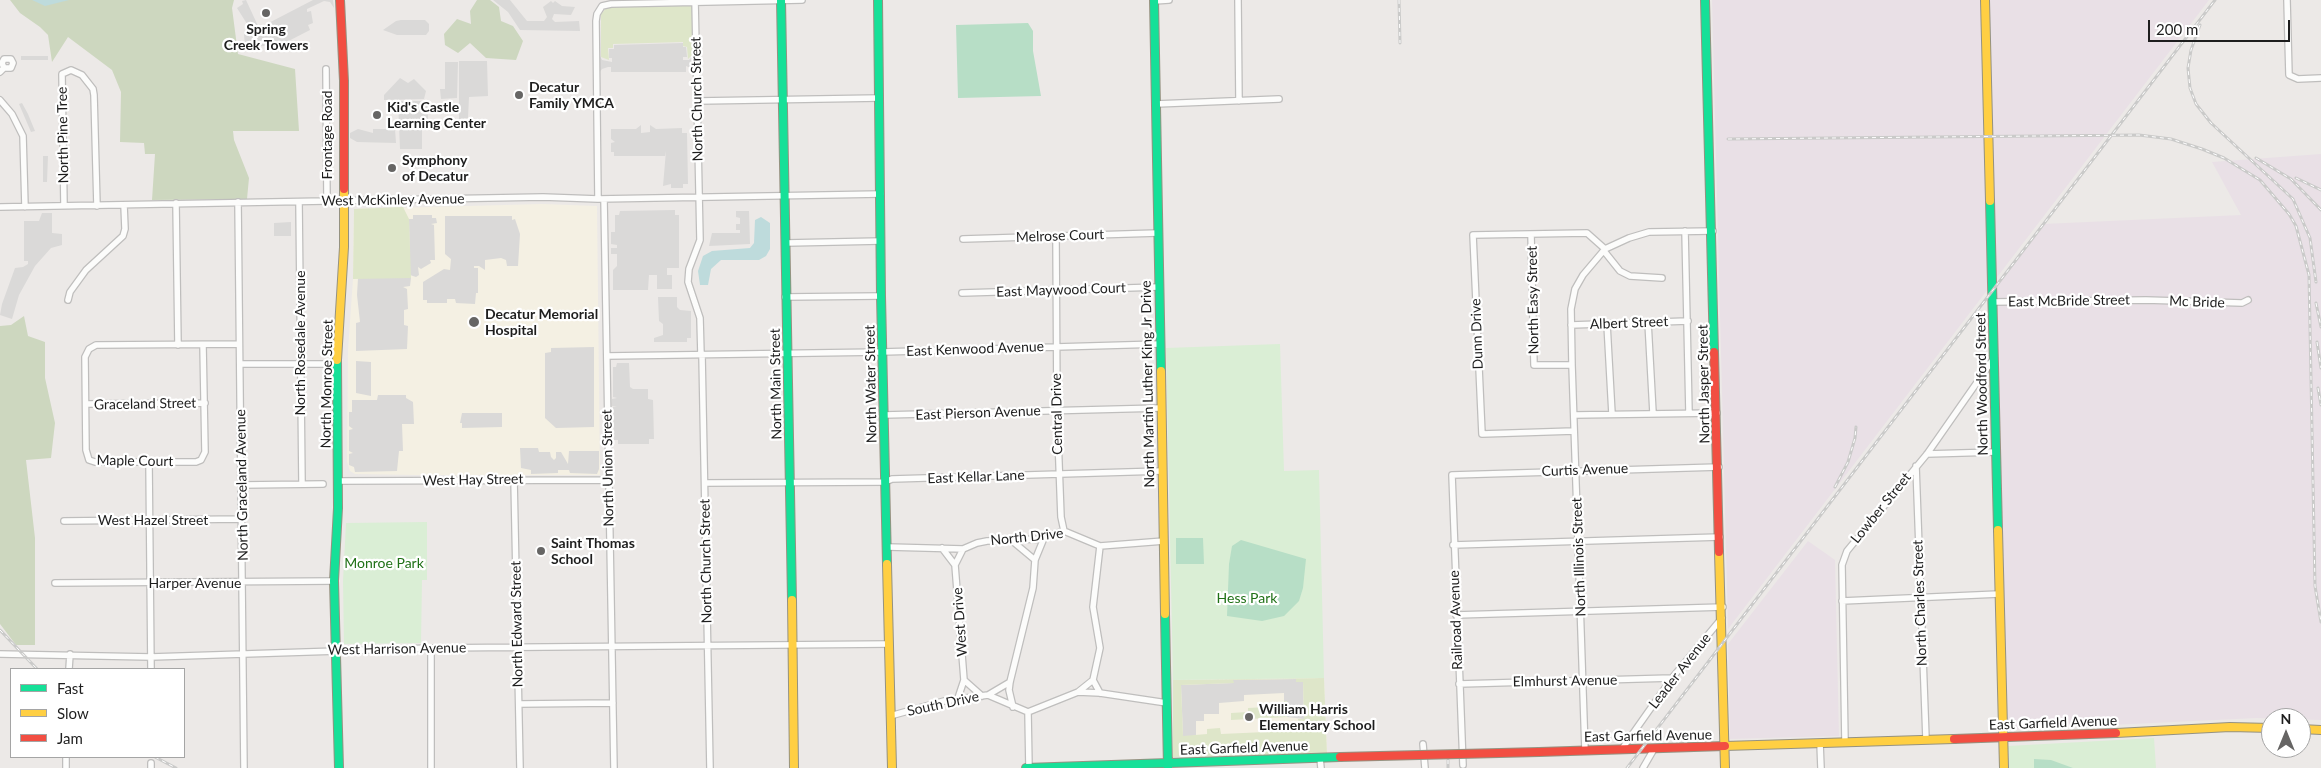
<!DOCTYPE html>
<html>
<head>
<meta charset="utf-8">
<style>
  body { margin:0 }
  #map { position:relative; width:2321px; height:768px; overflow:hidden; background:#ece9e7; font-family:Lato,sans-serif }
  canvas { display:block }
  .legend { position:absolute; left:10px; top:668px; width:175px; height:90px; box-sizing:border-box; background:#fff; border:1px solid #a5a5a5; margin:0; padding:6px 9px; list-style:none; font-size:15px; color:#1e1e1e }
  .legend li { display:flex; align-items:center; gap:10px; height:25px }
  .legend b { width:25px; border:1px solid #a5a5a5 }
  .north { position:absolute; left:2261px; top:708px; width:50px; height:50px; box-sizing:border-box; background:#fff; border:1px solid #a5a5a5; border-radius:50%; rotate:0deg; font-size:14px; font-weight:700; line-height:20px; text-align:center; color:#1e1e1e }
  .north::after { content:''; display:block; margin:auto; width:18px; height:22px; background:#666564; clip-path:polygon(50% 0,100% 100%,50% 72%,0 100%) }
  .scale { position:absolute; left:2148px; top:20px; width:142px; height:22px; box-sizing:border-box; border:2px solid #1e1e1e; border-top:0; padding-left:6px; font-size:15px; line-height:18px; white-space:nowrap; color:#1e1e1e; -webkit-text-stroke:4px #fff; paint-order:stroke }
</style>
</head>
<body>
<div id="map">
<canvas width="2321" height="768"></canvas>
<ul class="legend">
<li><b style="height:6px;background:#16e098"></b>Fast</li>
<li><b style="height:6px;background:#ffcf43"></b>Slow</li>
<li><b style="height:6px;background:#f24e42"></b>Jam</li>
</ul>
<div class="north">N</div>
<div class="scale">200 m</div>
</div>
<script>
const c = document.querySelector('canvas').getContext('2d');
c.lineJoin = 'round';
function fillPath(path, color) { c.fillStyle = color; c.fill(path, 'evenodd'); }
const poly = rows => new Path2D(rows.map(r => 'M' + r).join(''));
function trace(path, color, width, dash) { c.strokeStyle = color; c.lineWidth = width; c.lineCap = dash ? 'butt' : 'round'; c.setLineDash(dash || []); c.stroke(path); }
function label(font, color, halo, rows, align = 'center') {
  c.font = font + ' Lato,sans-serif'; c.lineWidth = 4.5; c.setLineDash([]); c.textBaseline = 'middle'; c.strokeStyle = halo; c.fillStyle = color; for (const [text, x, y, turn = 0] of rows) {
    c.save(); c.translate(x, y); c.rotate((+turn || 0) * Math.PI / 180); c.textAlign = isNaN(turn) ? turn : align; if (halo) c.strokeText(text, 0, 0); c.fillText(text, 0, 0); c.restore();
  }
}
fillPath(poly([
  [1712,0,2209,0,1728,629],
  [2321,154,2321,720,2257,718,2007,730,1997,284,2043,224,2241,215,2212,162],
  [1808,541,1835,560,1839,736,1730,739,1728,644]
]), '#e9e0e6');
fillPath(poly([
  [542,204,597,206,600,475,417,475,355,474,350,471,347,462,348,350,353,279,354,209],
  [1324,678,1327,754,1173,757,1173,680]
]), '#f4f0e3');
fillPath(poly([
  [246,0,259,28,313,0,333,0,334,8,330,2,324,1,307,9,307,12,311,11,313,23,308,25,310,30,269,51,266,46,254,46,252,51,245,45,244,35,249,27,237,8,243,4,242,1],
  [493,0,510,0,527,21,544,21,547,17,543,7,551,1,553,3,555,1,562,6,575,7,571,15,554,14,552,19,555,22,579,21,580,31,520,30,508,12],
  [401,20,425,20,429,24,429,31,426,35,397,35,383,30,396,21],
  [683,43,683,47,686,47,687,57,683,57,683,60,689,60,694,55,694,73,691,68,686,66,686,72,611,72,611,67,608,67,602,69,599,73,599,54,602,60,612,62,612,58,609,58,609,49,614,49,614,45],
  [21,56,48,56,48,60,21,60],
  [459,61,487,61,488,96,469,97,468,118,459,119],
  [445,62,458,62,457,98,441,99,440,89,445,89],
  [400,78,408,83,414,79,426,91,424,99,384,100,384,95],
  [398,101,428,101,428,123,422,124,422,149,400,149],
  [22,103,28,114,35,131,31,132,19,104],
  [641,125,641,133,650,132,650,125,656,129,682,128,682,133,687,133,688,184,683,184,683,188,671,188,671,184,663,186,666,151,665,156,614,156,614,152,611,152,611,143,615,142,611,139,611,129,636,129],
  [358,129,373,133,373,129,395,129,396,143,357,142,350,138,350,133],
  [43,156,48,156,47,182,43,182],
  [675,210,675,215,679,215,679,268,667,268,667,275,672,275,672,289,657,289,657,275,649,275,648,290,613,290,613,270,617,266,617,254,611,254,611,248,617,248,617,245,611,244,611,232,615,232,615,215,619,215,620,211],
  [736,211,749,211,750,244,709,246,712,233,740,233,740,230,736,230,736,224,740,224,740,218,736,217],
  [42,213,52,213,52,233,62,234,62,245,51,248,35,266,19,295,12,319,0,315,2,304,15,268,23,267,28,264,28,261,24,261,24,221,39,221],
  [413,215,432,215,432,218,436,218,437,223,431,224,434,225,435,260,430,260,431,263,421,269,418,267,419,275,416,277,410,275,409,219,413,219],
  [445,216,512,216,512,220,515,219,520,234,518,266,507,266,506,260,501,258,485,260,485,270,479,266,474,266,474,268,478,268,478,293,476,293,475,304,456,303,455,299,447,299,447,303,427,303,427,300,423,300,423,282,444,269,450,270,451,259,445,254],
  [291,222,291,236,274,236,274,223],
  [358,278,411,278,410,286,403,287,407,289,408,309,404,310,404,325,408,326,407,349,356,351,356,323,360,322,357,295],
  [658,297,677,297,677,307,680,310,691,311,691,338,687,338,687,342,654,342,654,338,663,335,663,324,659,321],
  [594,347,594,427,556,428,545,418,545,353,551,352,551,348],
  [356,361,371,362,371,396,356,393],
  [617,363,629,363,630,387,633,389,648,389,648,399,653,400,654,439,649,439,649,444,618,444,618,440,614,440,613,407,617,407,612,406,612,399,617,398,613,397,613,367,616,367],
  [378,395,406,395,406,398,413,402,414,424,402,424,403,451,399,451,397,471,355,472,354,467,349,465,349,454,353,453,349,451,349,430,353,429,349,426,349,412,352,412,352,400,377,400],
  [462,413,502,413,502,427,462,428,462,423,460,423],
  [520,448,538,448,539,452,550,452,551,457,554,460,556,458,556,452,561,452,568,464,569,451,599,451,599,469,597,474,570,473,569,470,558,470,558,473,531,474,531,470,521,468],
  [1296,679,1303,681,1304,719,1287,717,1287,701,1284,701,1284,693,1244,695,1244,701,1219,703,1219,714,1204,714,1204,721,1196,721,1196,736,1183,736,1181,685,1233,683,1233,680]
]), '#dad9d8');
fillPath(poly([
  [689,5,692,7,694,53,688,59,687,47,683,46,683,42,613,44,613,48,608,48,609,60,601,57,601,14,607,7],
  [403,207,409,219,411,278,353,279,354,209],
  [1324,678,1327,754,1173,757,1173,680],
  [1296,679,1296,682,1303,682,1304,719,1298,719,1298,723,1288,723,1288,731,1221,734,1220,728,1207,729,1207,734,1183,736,1181,685,1234,683,1233,680],
  [1284,701,1287,701,1287,717,1231,720,1231,713,1248,712,1248,708,1284,706]
]), '#dee6c9');
fillPath(poly([
  [10,0,234,0,232,8,238,54,295,69,299,131,233,131,234,140,249,178,247,199,152,200,155,154,145,154,144,143,120,142,121,92,112,70,68,37,52,62,48,35,40,27,20,13],
  [477,0,490,0,499,7,501,21,513,26,523,41,516,60,486,58,470,43,458,53,445,45,444,34,457,19,471,24,470,11],
  [24,316,28,336,45,342,45,378,55,423,51,458,26,460,35,538,35,645,16,645,0,624,0,326,11,325]
]), '#cdd7bf');
fillPath(poly([
  [1280,344,1284,471,1319,470,1324,678,1173,680,1166,348],
  [427,522,427,580,422,580,421,643,344,644,343,581,346,523],
  [2154,738,2156,768,2009,768,2008,746]
]), '#daeed5');
fillPath(poly([
  [1028,23,1033,31,1033,51,1041,96,958,98,956,25],
  [1176,538,1203,538,1204,564,1176,564],
  [1241,540,1306,559,1303,588,1299,601,1284,616,1262,621,1227,616,1229,564,1232,546],
  [2034,759,2051,760,2073,768,2034,768]
]), '#b7dec6');
fillPath(poly([
  [32,0,69,0,45,6],
  [761,217,770,223,770,249,766,256,759,260,721,260,711,269,708,285,700,285,698,271,703,256,712,251,750,248,754,243,755,220]
]), '#bedbdc');
const street = poly([
  [695,0,700,240,689,269,688,282,700,318,701,355],
  [1238,0,1239,101],
  [2287,0,2289,75,2298,79,2321,78],
  [1154,1,1169,0],
  [326,69,327,201],
  [0,72,4,68,11,68,13,63,11,59,4,59,2,63,4,68],
  [0,100,12,114,23,136,25,207],
  [698,101,880,98],
  [1156,104,1279,99],
  [598,199,596,21,597,14,602,6,611,4,802,0],
  [604,199,614,768],
  [238,202,244,768],
  [299,202,302,484],
  [176,203,178,345],
  [64,206,62,74,71,70,82,75,93,89,94,95,97,206],
  [0,207,543,197,598,199,881,194],
  [1685,231,1689,413],
  [1531,234,1534,365,1572,365],
  [1056,236,1057,410,1061,517,1064,531],
  [963,239,1158,233],
  [786,243,881,241],
  [1604,251,1620,271,1630,276,1662,278],
  [962,293,1159,287],
  [785,297,881,296],
  [68,300,70,292,86,270,123,236,125,229,124,205],
  [1993,302,2146,300,2242,303,2248,300],
  [1648,322,1653,413],
  [1607,324,1612,414],
  [1571,325,1688,321],
  [203,345,205,452,201,460,196,462,95,462,89,460,86,450,85,357,89,349,96,345,239,344],
  [702,355,710,768],
  [607,356,882,352,1160,344],
  [240,364,337,364],
  [86,404,205,403],
  [884,415,1161,408],
  [1574,415,1717,413],
  [1574,431,1482,434,1473,235,1587,233,1605,249],
  [1927,454,1996,452],
  [149,462,151,669],
  [1916,466,1926,739],
  [514,479,520,768],
  [338,481,608,480],
  [705,483,885,482,892,479,1162,471],
  [242,485,323,484],
  [64,521,242,519],
  [1011,540,1035,560],
  [1453,545,1720,537],
  [888,547,963,549,977,543,987,541,1038,539,1064,531,1100,546,1164,541],
  [942,548,955,565],
  [55,583,334,581],
  [1842,601,1999,594],
  [1456,615,1723,607],
  [431,648,431,768],
  [0,654,151,657,431,648,889,644],
  [69,669,70,654],
  [964,680,982,696],
  [1093,680,1100,693],
  [1459,684,1672,678],
  [1078,692,1093,680,1100,648,1093,607,1100,546],
  [988,695,1010,682],
  [958,698,964,680,955,565,963,549],
  [519,704,613,703],
  [1013,707,1009,690,1010,682,1033,588,1035,560,1044,538],
  [1028,712,1029,768],
  [890,716,944,701,988,695,1028,712,1078,692,1100,693,1167,703],
  [1845,742,1842,565,1847,551,1927,454,1994,358],
  [1820,743,1821,768],
  [1423,744,1425,768],
  [1622,749,1672,678,1722,618],
  [1585,750,1572,365,1571,309,1575,289,1583,275,1605,249,1629,238,1649,232,1713,231],
  [66,757,66,768],
  [1320,758,1321,768],
  [151,763,151,768],
  [1463,765,1452,475,1719,467],
  [1643,768,1654,749]
]);
const fast = poly([
  [781,0,792,600],
  [878,0,881,296,887,564],
  [1154,0,1161,371],
  [1705,0,1714,352],
  [1990,201,1998,530],
  [337,360,338,508,334,581,339,768],
  [1165,614,1168,768],
  [1026,768,1340,757]
]);
const slow = poly([
  [1985,0,1990,201],
  [337,360,344,247,344,189],
  [1161,371,1165,614],
  [1998,530,2004,768],
  [1719,552,1725,768],
  [887,564,892,768],
  [792,600,794,768],
  [2301,729,2321,730],
  [2116,733,2230,727,2271,728],
  [1725,746,1954,739]
]);
const jam = poly([
  [340,0,344,81,344,189],
  [1714,352,1719,552],
  [1954,739,2116,733],
  [1539,752,1725,746]
]);
trace(street, '#bfbebd', 8);
trace(fast, '#959281', 10);
trace(slow, '#959281', 10);
trace(jam, '#959281', 10);
trace(street, '#fcfcfb', 5.5);
trace(fast, '#16e098', 8);
trace(slow, '#ffcf43', 8);
trace(jam, '#f24e42', 8);
const rail = poly([
  [1399,0,1400,43],
  [2200,25,2191,50,2188,68,2190,88,2196,104,2211,123,2293,199,2310,238,2316,282],
  [1728,139,2139,135,2171,139,2202,149,2224,158,2260,180,2289,214,2296,226,2309,275,2315,586,2321,622],
  [2256,158,2291,179,2321,210],
  [2296,178,2321,190],
  [2316,303,2321,327],
  [2317,342,2321,368],
  [2318,388,2321,405],
  [1835,487,1848,462,1855,438,1856,427],
  [0,630,37,669],
  [155,757,176,768],
  [1448,760,1448,768],
  [1627,768,2215,0]
]);
trace(rail, '#cacac9', 3);
trace(rail, '#fff', 1, [4]);
const jamBridge = poly([
  [1340,757,1539,752]
]);
trace(jamBridge, '#959281', 10, []);
trace(jamBridge, '#f24e42', 8);
for (const [x, y, r, color] of [
  [266,13,5,"#666564"],
  [519,95,5,"#666564"],
  [377,115,5,"#666564"],
  [392,168,5,"#666564"],
  [474,322,6,"#666564"],
  [541,551,5,"#666564"],
  [1249,717,5,"#666564"]
]) { const dot = new Path2D(); dot.arc(x, y, r, 0, 2 * Math.PI); c.fillStyle = color; c.fill(dot); trace(dot, '#fff', 2); }
label('bold 14px', '#1e1e1e', '#fff', [
  ["Spring",266,29,"center"],
  ["Creek Towers",266,45,"center"],
  ["Decatur",529,87],
  ["Family YMCA",529,103],
  ["Kid's Castle",387,107],
  ["Learning Center",387,123],
  ["Symphony",402,160],
  ["of Decatur",402,176],
  ["Decatur Memorial",485,314],
  ["Hospital",485,330],
  ["Saint Thomas",551,543],
  ["School",551,559],
  ["William Harris",1259,709],
  ["Elementary School",1259,725]
], 'left');
label('14px', '#1e1e1e', '#fff', [
  ["North Church Street",697,99,-91],
  ["North Pine Tree",63,135,-91],
  ["Frontage Road",327,135,-90],
  ["West McKinley Avenue",393,200,-1],
  ["Melrose Court",1060,236,-2],
  ["East Maywood Court",1061,290,-2],
  ["North Easy Street",1533,300,-91],
  ["East McBride Street",2069,301,-1],
  ["Mc Bride",2197,302,2],
  ["Albert Street",1629,323,-2],
  ["Dunn Drive",1477,334,-92],
  ["North Rosedale Avenue",300,343,-90],
  ["East Kenwood Avenue",975,349,-2],
  ["North Monroe Street",327,384,-89],
  ["North Main Street",776,384,-91],
  ["North Water Street",871,384,-91],
  ["North Martin Luther King Jr Drive",1148,384,-91],
  ["North Jasper Street",1704,384,-91],
  ["North Woodford Street",1982,384,-91],
  ["Graceland Street",145,404,-1],
  ["East Pierson Avenue",978,413,-2],
  ["Central Drive",1057,414,-91],
  ["Maple Court",135,461,1],
  ["North Union Street",608,468,-91],
  ["Curtis Avenue",1585,470,-2],
  ["East Kellar Lane",976,477,-2],
  ["West Hay Street",473,480,-1],
  ["North Graceland Avenue",242,485,-91],
  ["Lowber Street",1881,508,-51],
  ["West Hazel Street",153,520],
  ["North Drive",1027,537,-6],
  ["North Illinois Street",1579,557,-92],
  ["North Church Street",706,561,-91],
  ["Harper Avenue",195,583],
  ["North Charles Street",1920,603,-92],
  ["Railroad Avenue",1456,620,-92],
  ["West Drive",960,622,-94],
  ["North Edward Street",517,624,-91],
  ["West Harrison Avenue",397,649,-1],
  ["Leader Avenue",1680,671,-52],
  ["Elmhurst Avenue",1565,681,-1],
  ["South Drive",943,704,-12],
  ["East Garfield Avenue",2053,723,-2],
  ["East Garfield Avenue",1648,736,-1],
  ["East Garfield Avenue",1244,748,-2]
]);
label('14px', '#207117', '#fff', [
  ["Monroe Park",384,563],
  ["Hess Park",1247,598]
]);
</script>
</body>
</html>
